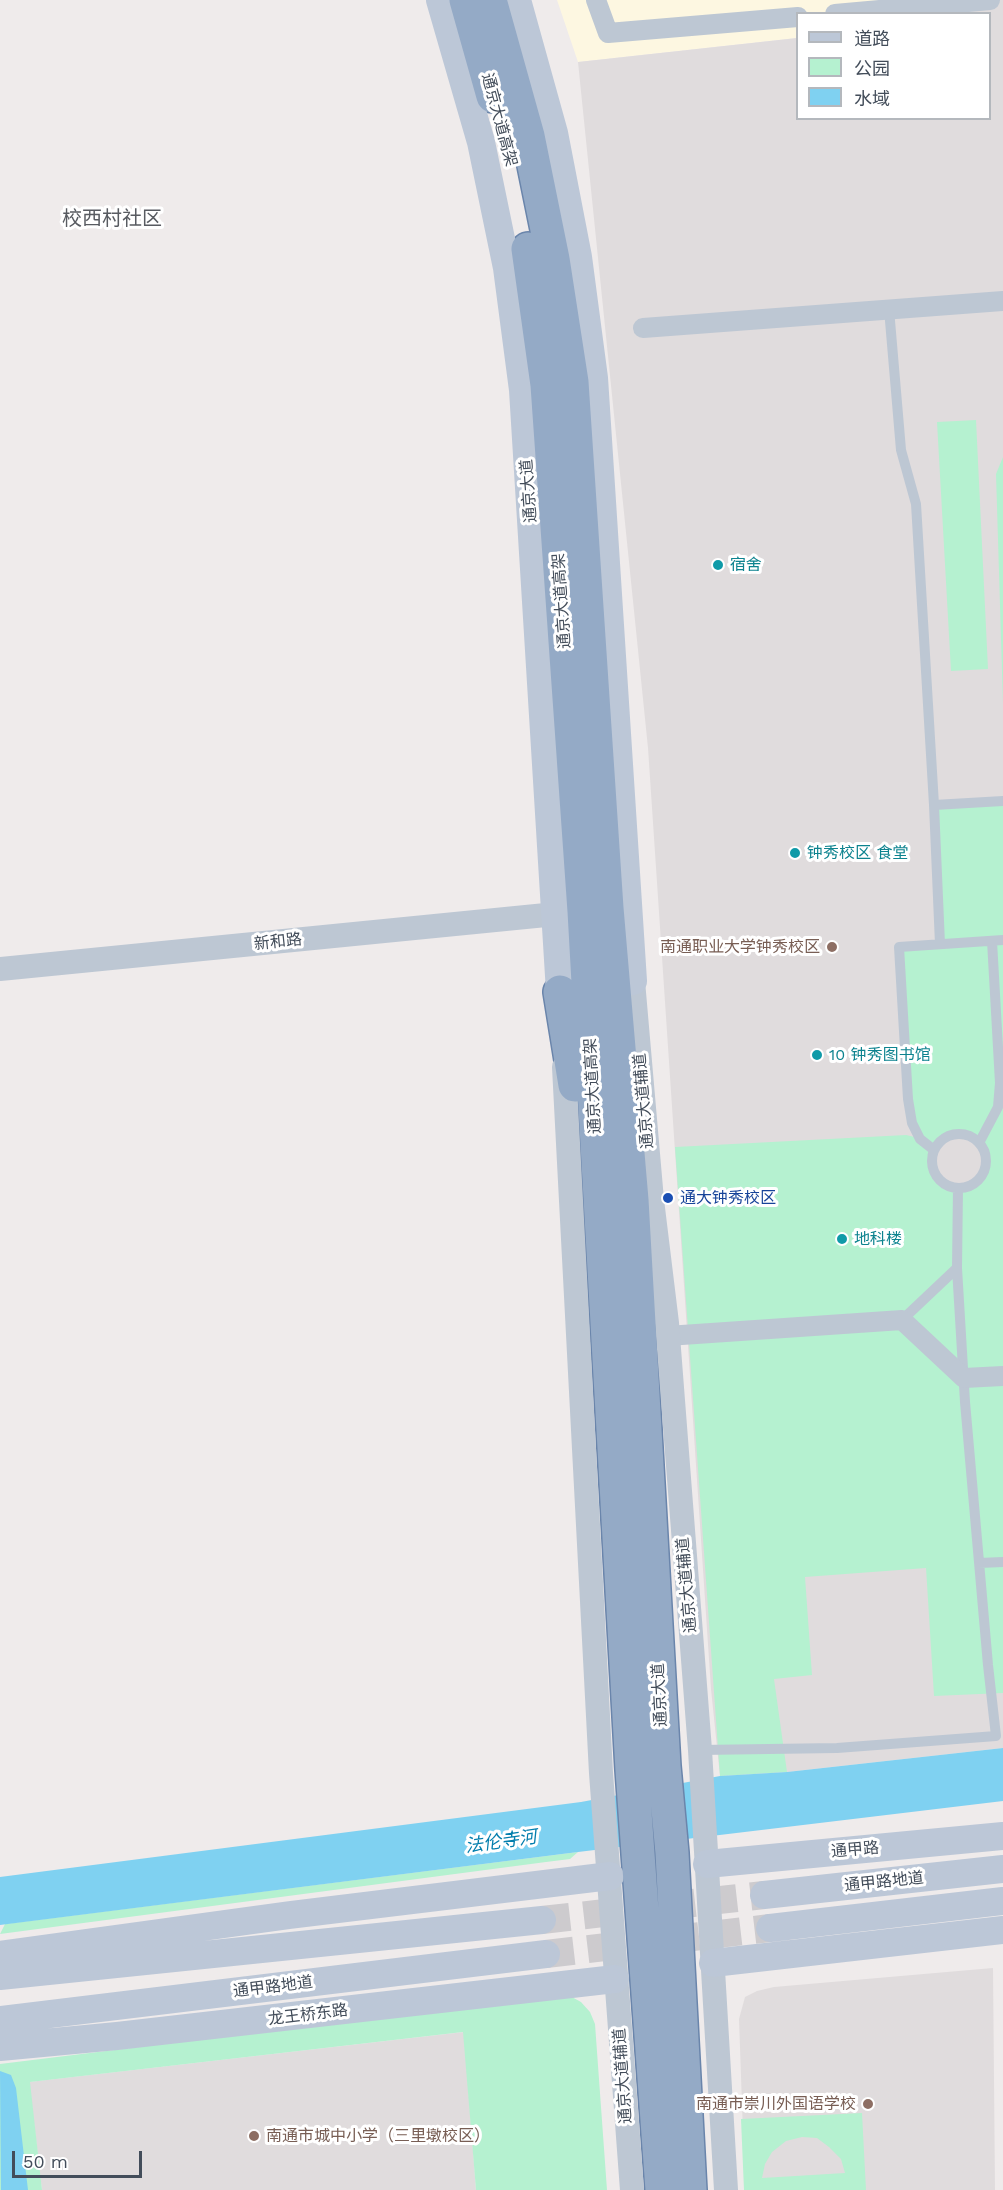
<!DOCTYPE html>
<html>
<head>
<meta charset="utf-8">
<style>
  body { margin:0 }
  #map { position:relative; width:1003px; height:2190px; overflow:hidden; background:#efebeb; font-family:"Work Sans","Noto Sans SC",sans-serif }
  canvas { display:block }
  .legend { position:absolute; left:796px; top:12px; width:195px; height:108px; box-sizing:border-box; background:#fff; border:2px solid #b4b8bd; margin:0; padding:8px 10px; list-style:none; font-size:18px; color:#434d5a }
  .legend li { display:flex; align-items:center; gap:12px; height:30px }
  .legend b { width:30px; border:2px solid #b4b8bd }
  .scale { position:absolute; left:12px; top:2151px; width:130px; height:27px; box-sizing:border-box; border:3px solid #434d5a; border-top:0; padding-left:8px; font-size:18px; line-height:21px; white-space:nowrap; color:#434d5a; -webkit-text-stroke:4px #fff; paint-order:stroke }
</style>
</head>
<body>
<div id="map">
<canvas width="1003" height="2190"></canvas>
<ul class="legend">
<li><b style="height:8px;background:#bcc7d7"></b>道路</li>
<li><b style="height:16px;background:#b5f1d0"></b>公园</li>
<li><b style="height:16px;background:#7fd1f1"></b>水域</li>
</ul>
<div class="scale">50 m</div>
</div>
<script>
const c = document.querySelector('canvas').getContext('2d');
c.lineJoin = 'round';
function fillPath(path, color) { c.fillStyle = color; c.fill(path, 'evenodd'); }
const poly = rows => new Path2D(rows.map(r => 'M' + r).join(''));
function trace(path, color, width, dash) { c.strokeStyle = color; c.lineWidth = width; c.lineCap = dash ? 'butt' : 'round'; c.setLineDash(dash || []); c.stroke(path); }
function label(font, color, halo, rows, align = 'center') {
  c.font = font + ' "Work Sans","Noto Sans SC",sans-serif'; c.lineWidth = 6; c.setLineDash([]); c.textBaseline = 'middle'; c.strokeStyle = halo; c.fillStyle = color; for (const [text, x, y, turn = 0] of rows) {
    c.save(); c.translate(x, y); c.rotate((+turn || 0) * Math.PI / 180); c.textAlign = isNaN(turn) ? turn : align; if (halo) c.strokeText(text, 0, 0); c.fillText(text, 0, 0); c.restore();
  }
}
fillPath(poly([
  [557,0,892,0,894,13,798,14,797,38,578,62]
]), '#fdf7e1');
fillPath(poly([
  [899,0,1003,0,1003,1748,787,1772,720,1776,711,1689,648,748,578,62,797,38,798,118,990,118,990,14,894,13],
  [993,1968,995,2190,745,2190,739,2019,745,1997,757,1991,774,1987],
  [464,2032,476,2190,42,2190,29,2082]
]), '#e0dcdd');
fillPath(poly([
  [976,420,988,669,951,671,937,422],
  [1003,457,1003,704,996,474],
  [1003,801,1003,1693,934,1696,926,1568,805,1577,812,1675,774,1679,787,1772,720,1776,675,1147,906,1135,919,1138,912,1123,899,947,939,944,934,805],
  [964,1134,979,1143,984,1151,986,1160,981,1176,967,1187,958,1188,941,1182,932,1167,932,1158,934,1150,946,1137],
  [578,1852,570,1859,546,1862,0,1934,5,1924],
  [570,1996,581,2002,590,2012,595,2024,607,2190,476,2190,463,2032,30,2082,42,2190,0,2190,0,2064,546,1997],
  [862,2113,866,2190,744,2190,741,2119],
  [802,2137,817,2138,829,2147,841,2159,845,2173,762,2178,765,2164,772,2152,786,2141]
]), '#b5f1d0');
fillPath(poly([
  [1003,1748,1003,1801,578,1852,0,1925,0,1877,581,1802,720,1776,787,1772],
  [0,2071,11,2075,16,2088,28,2190,1,2190]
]), '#7fd1f1');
trace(poly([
  [542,1920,764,1895],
  [546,1954,770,1928]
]), '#cdcbce', 28, [28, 14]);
const trunk = poly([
  [466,0,493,96],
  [490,0,528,136,553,259,572,382,607,908,632,1200,664,1766,672,1853,690,2190],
  [528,249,547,385,584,911,632,1770,662,2190],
  [560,992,575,1085]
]);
trace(trunk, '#6a85ab', 36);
trace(poly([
  [889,309,901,450,916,504,934,805,940,944],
  [934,805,1003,801],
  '932 1161a27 27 0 1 1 54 0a27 27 0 1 1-54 0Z',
  [979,1143,998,1107,1000,1083,992,941],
  [934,1150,920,1139,912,1123,908,1099,899,947,1003,940],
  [902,1320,957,1268],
  [979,1563,1003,1562],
  [700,1750,837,1748,996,1736,988,1665,965,1402,957,1268,958,1188]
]), '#bdc7d3', 10);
trace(poly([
  [596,0,608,33,798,17],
  [835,14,990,0],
  [643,328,1003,301],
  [667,1336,902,1320,964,1378,1003,1376]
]), '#bdc7d3', 20);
trace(poly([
  [0,969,556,914],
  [633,981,652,1200,667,1323,700,1750,726,2190],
  [564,1067,601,1773,632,2190]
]), '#bdc7d3', 24);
trace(poly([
  [440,0,481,142,507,268,523,390,560,992],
  [517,0,554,133,578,257,594,378,633,981],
  [707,1864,1003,1836],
  [764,1895,1003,1869],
  [770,1928,1003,1901],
  [0,1955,290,1915,610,1876],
  [713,1963,1003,1930],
  [0,1976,542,1920],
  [0,2020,546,1954],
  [0,2047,117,2036,615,1979]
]), '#bcc7d7', 28);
trace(trunk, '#94aac6', 33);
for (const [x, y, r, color] of [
  [718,565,6,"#0f9aa8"],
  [795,853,6,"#0f9aa8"],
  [832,947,6,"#8d6e63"],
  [817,1055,6,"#0f9aa8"],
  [668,1198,6,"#1a4fb4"],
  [842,1239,6,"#0f9aa8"],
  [868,2104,6,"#8d6e63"],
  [254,2136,6,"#8d6e63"]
]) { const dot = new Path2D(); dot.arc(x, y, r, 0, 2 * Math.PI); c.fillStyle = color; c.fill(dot); trace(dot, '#fff', 2); }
label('16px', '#434d5a', '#fff', [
  ["通京大道高架",499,120,75],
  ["通京大道",529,491,-94],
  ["通京大道高架",562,601,-94],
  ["新和路",278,942,-6],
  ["通京大道高架",593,1086,-93],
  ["通京大道辅道",644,1101,-95],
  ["通京大道辅道",687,1585,-95],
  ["通京大道",660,1695,-93],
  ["通甲路",855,1850,-5],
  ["通甲路地道",884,1882,-6],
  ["通甲路地道",273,1987,-7],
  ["龙王桥东路",308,2015,-7],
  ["通京大道辅道",623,2076,-94]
]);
label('16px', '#0d838f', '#fff', [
  ["宿舍",730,565],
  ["钟秀校区 食堂",807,853],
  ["10 钟秀图书馆",829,1055],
  ["地科楼",854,1239]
], 'left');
label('16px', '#785e54', '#fff', [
  ["南通职业大学钟秀校区",820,947],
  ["南通市崇川外国语学校",856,2104],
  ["南通市城中小学（三里墩校区）",266,2136,"left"]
], 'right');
label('16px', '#164399', '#fff', [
  ["通大钟秀校区",680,1198]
], 'left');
label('italic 18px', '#027ead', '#fff', [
  ["法伦寺河",501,1842,-8]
]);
label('20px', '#585b61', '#fff', [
  ["校西村社区",112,219]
]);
</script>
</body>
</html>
